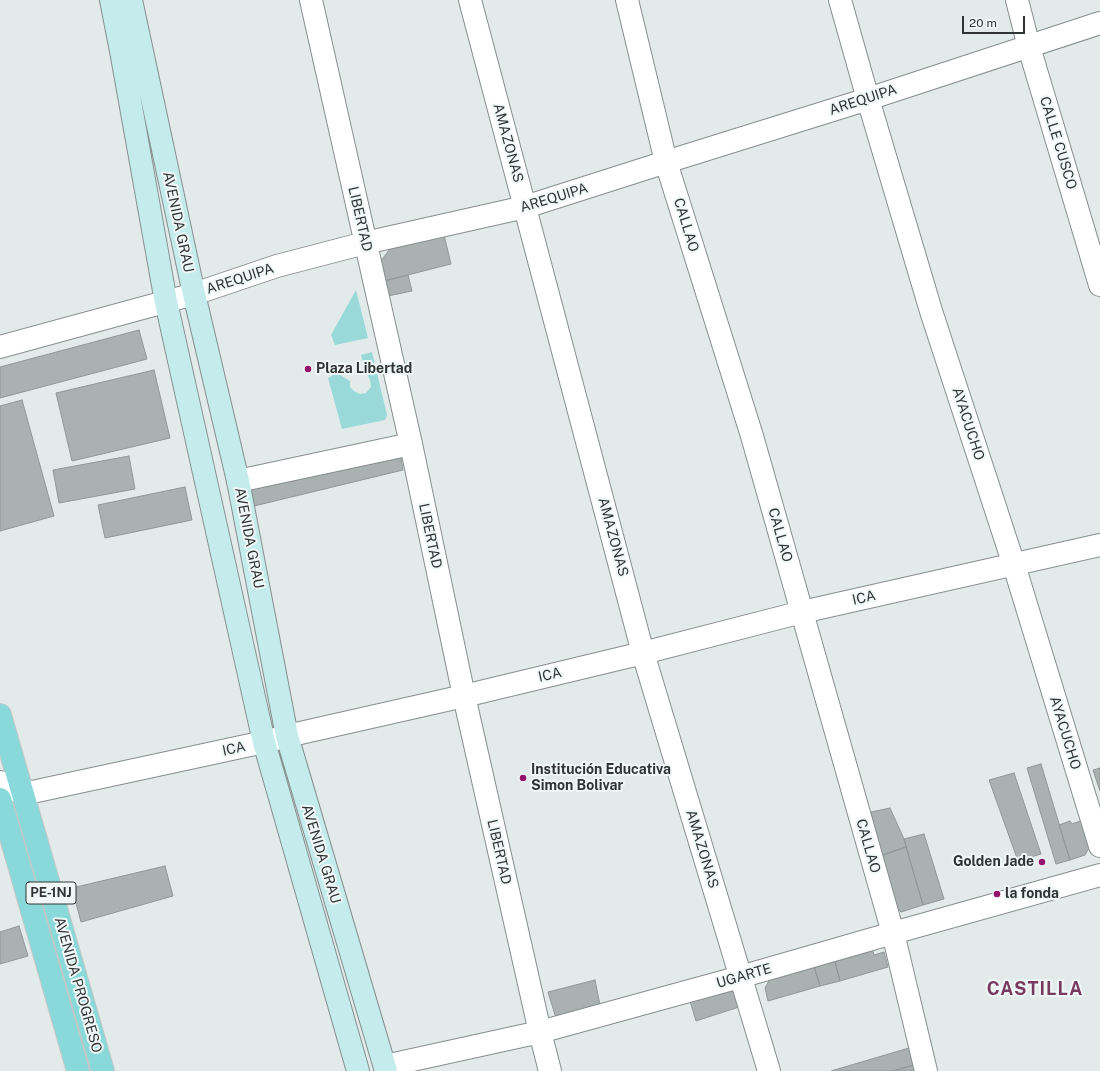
<!DOCTYPE html>
<html>
<head>
<meta charset="utf-8">
<style>
  body { margin:0 }
  #map { position:relative; width:1100px; height:1071px; overflow:hidden; background:#e3eaea; font-family:"Public Sans",sans-serif }
  canvas { display:block }
  .scale { position:absolute; left:962px; top:16px; width:63px; height:18px; box-sizing:border-box; border:2px solid #313434; border-top:0; padding-left:5px; font-size:12px; line-height:14px; white-space:nowrap; color:#313434; -webkit-text-stroke:3px #f0f7f7; paint-order:stroke }
</style>
</head>
<body>
<div id="map">
<canvas width="1100" height="1071"></canvas>
<div class="scale">20 m</div>
</div>
<script>
const c = document.querySelector('canvas').getContext('2d');
c.lineJoin = 'round';
function fillPath(path, color) { c.fillStyle = color; c.fill(path, 'evenodd'); }
const poly = rows => new Path2D(rows.map(r => 'M' + r).join(''));
function trace(path, color, width, dash) { c.strokeStyle = color; c.lineWidth = width; c.lineCap = dash ? 'butt' : 'round'; c.setLineDash(dash || []); c.stroke(path); }
function label(font, color, halo, rows, align = 'center') {
  c.font = font + ' "Public Sans",sans-serif'; c.lineWidth = 4; c.setLineDash([]); c.textBaseline = 'middle'; c.strokeStyle = halo; c.fillStyle = color; for (const [text, x, y, turn = 0] of rows) {
    c.save(); c.translate(x, y); c.rotate((+turn || 0) * Math.PI / 180); c.textAlign = isNaN(turn) ? turn : align; if (halo) c.strokeText(text, 0, 0); c.fillText(text, 0, 0); c.restore();
  }
}
fillPath(poly([
  [356,290,368,338,335,345,331,335],
  [372,352,387,415,385,420,342,429,328,378,337,373,350,381,350,387,354,391,360,394,366,393,371,387,370,380,366,372,361,355]
]), '#9ad9d9');
const building = poly([
  [444,235,451,264,384,281,380,262,390,249,444,235],
  [408,275,412,291,388,296,384,281,408,275],
  [139,330,147,359,0,398,0,367,139,330],
  [154,370,170,438,72,461,56,393,154,370],
  [22,400,54,516,0,531,0,406,22,400],
  [400,452,403,470,250,507,246,494,256,483,400,452],
  [129,456,135,489,59,503,53,470,129,456],
  [185,487,192,520,105,538,98,505,185,487],
  [1041,764,1070,860,1056,864,1027,768,1041,764],
  [1100,768,1100,791,1093,770,1100,768],
  [1014,773,1041,854,1018,861,989,780,1014,773],
  [890,808,904,839,906,847,880,856,871,812,890,808],
  [1086,819,1093,841,1085,855,1070,860,1059,825,1070,821,1072,824,1086,819],
  [924,834,944,899,923,905,904,839,924,834],
  [906,847,923,905,901,912,896,907,880,856,906,847],
  [165,866,173,896,81,922,72,888,165,866],
  [19,926,28,956,0,964,0,932,19,926],
  [871,945,874,955,884,952,888,967,840,981,834,958,871,945],
  [834,958,840,981,820,986,813,963,834,958],
  [813,963,820,986,768,1001,765,988,773,974,813,963],
  [595,980,600,1005,556,1018,548,992,595,980],
  [734,987,739,1007,696,1021,690,1001,734,987],
  [909,1048,914,1065,893,1071,831,1071,909,1048],
  [914,1065,916,1071,893,1071,914,1065]
]);
fillPath(building, '#aab1b1');
trace(building, '#919797', 1);
const street = poly([
  [311,0,411,444,464,696,540,1032,550,1071],
  [470,0,643,653,769,1071],
  [627,0,666,162,752,436,893,933,926,1071],
  [840,0,868,99,931,311,1014,565,1100,846],
  [1017,0,1029,47,1100,285],
  [0,347,194,294,277,266,365,243,525,207,666,162,868,99,1100,23],
  [238,481,411,444],
  [0,782,23,794,264,742,287,736,464,696,643,653,802,612,1100,545],
  [385,1066,540,1032,740,977,893,933,1100,875]
]);
const secondary = poly([
  [111,0,121,51,166,302,264,742,358,1071],
  [131,0,194,294,238,481,287,736,386,1071]
]);
const primary = poly([
  [0,715,103,1071],
  [0,799,78,1071]
]);
trace(street, '#878e8e', 24);
trace(secondary, '#878e8e', 24);
trace(primary, '#c5c6c6', 24);
trace(street, '#fff', 22);
trace(secondary, '#c4ecec', 22);
trace(primary, '#89d9da', 22);
for (const [x, y, r, color] of [
  [308,369,4,"#95136b"],
  [523,778,4,"#95136b"],
  [1042,862,4,"#95136b"],
  [997,894,4,"#95136b"]
]) { const dot = new Path2D(); dot.arc(x, y, r, 0, 2 * Math.PI); c.fillStyle = color; c.fill(dot); trace(dot, '#f0f7f7', 1.5); }
for (const [x, y, w] of [
  [51,893,50]
]) { const box = new Path2D(); box.roundRect(x - w / 2, y - 11, w, 22, 3); c.fillStyle = '#f0f7f7'; c.fill(box); trace(box, '#313434', 1); }
label('bold 13px', '#313434', null, [
  ["PE-1NJ",51,893]
]);
label('14px', '#313434', '#f0f7f7', [
  ["AREQUIPA",863,100,-18],
  ["AMAZONAS",508,143,75],
  ["CALLE CUSCO",1058,143,73],
  ["AREQUIPA",554,198,-17],
  ["LIBERTAD",360,219,77],
  ["AVENIDA GRAU",178,222,78],
  ["CALLAO",686,225,73],
  ["AREQUIPA",240,279,-18],
  ["AYACUCHO",968,424,72],
  ["CALLAO",780,535,74],
  ["LIBERTAD",430,536,78],
  ["AMAZONAS",613,537,75],
  ["AVENIDA GRAU",249,538,79],
  ["ICA",864,598,-13],
  ["ICA",550,675,-13],
  ["AYACUCHO",1065,733,73],
  ["ICA",234,749,-12],
  ["CALLAO",868,846,74],
  ["AMAZONAS",702,849,73],
  ["LIBERTAD",499,852,77],
  ["AVENIDA GRAU",321,854,73],
  ["UGARTE",744,976,-16],
  ["AVENIDA PROGRESO",78,985,74]
]);
label('bold 14px', '#313434', '#f0f7f7', [
  ["Plaza Libertad",316,369],
  ["Institución Educativa",531,770],
  ["Simon Bolivar",531,786],
  ["Golden Jade",1034,862,"right"],
  ["la fonda",1005,894]
], 'left');
c.letterSpacing = '1px';
label('bold 18px', '#793a5f', '#f0f7f7', [
  ["CASTILLA",1035,989]
]);
c.letterSpacing = '0px';
</script>
</body>
</html>
